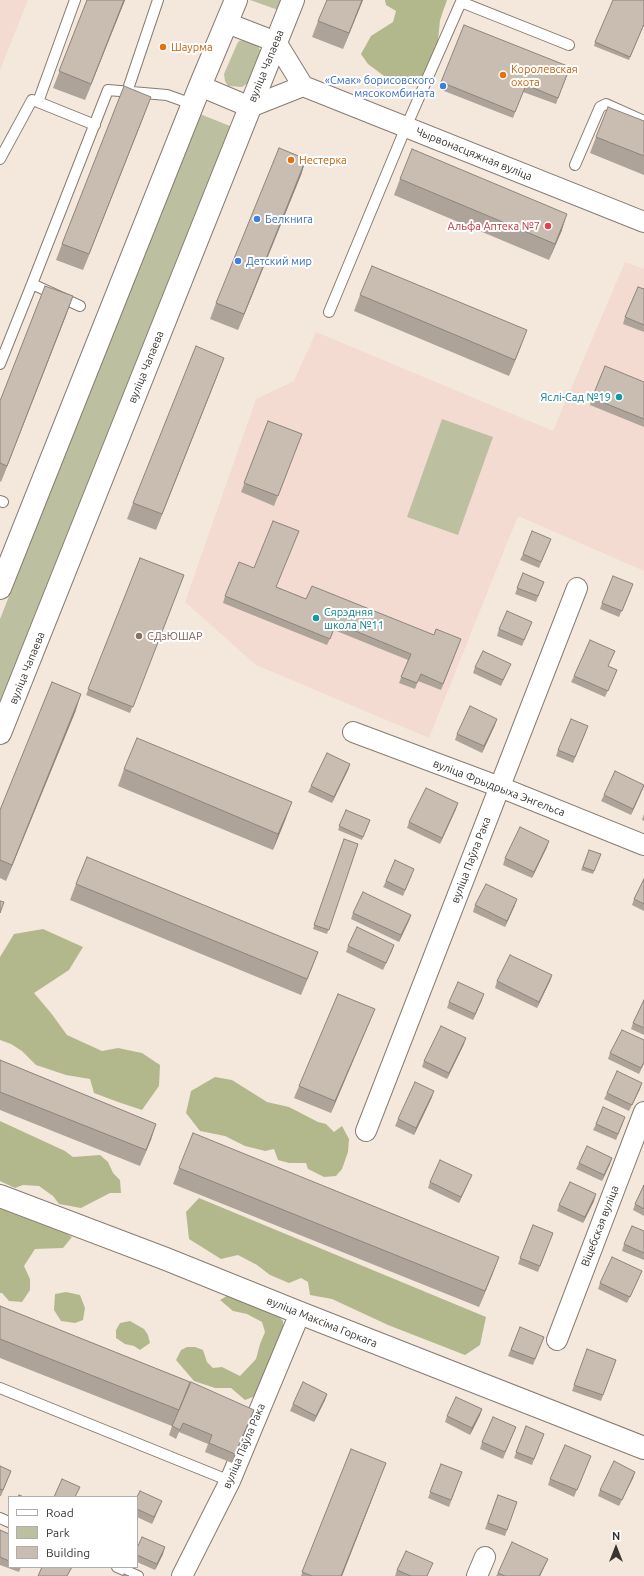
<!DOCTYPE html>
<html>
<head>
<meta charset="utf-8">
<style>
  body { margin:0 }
  #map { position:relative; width:644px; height:1576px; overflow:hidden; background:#f4e8dc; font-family:Ubuntu,sans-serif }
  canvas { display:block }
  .legend { position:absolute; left:8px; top:1496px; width:130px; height:72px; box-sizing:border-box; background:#fff; border:1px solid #b0aeac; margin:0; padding:5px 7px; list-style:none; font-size:12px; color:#393430 }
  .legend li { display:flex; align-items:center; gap:8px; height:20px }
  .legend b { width:20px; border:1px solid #b0aeac }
  .north { position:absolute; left:596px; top:1528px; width:40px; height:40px; -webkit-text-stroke:3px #fff; paint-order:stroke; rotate:0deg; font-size:11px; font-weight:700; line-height:16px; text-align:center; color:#393430 }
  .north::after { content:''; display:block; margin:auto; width:14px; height:18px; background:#393430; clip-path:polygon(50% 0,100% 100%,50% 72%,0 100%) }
</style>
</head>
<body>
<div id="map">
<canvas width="644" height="1576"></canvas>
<ul class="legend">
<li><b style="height:5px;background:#fff"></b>Road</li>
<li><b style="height:11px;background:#bcc0a1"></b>Park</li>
<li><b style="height:11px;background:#c9bdb2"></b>Building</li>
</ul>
<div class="north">N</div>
</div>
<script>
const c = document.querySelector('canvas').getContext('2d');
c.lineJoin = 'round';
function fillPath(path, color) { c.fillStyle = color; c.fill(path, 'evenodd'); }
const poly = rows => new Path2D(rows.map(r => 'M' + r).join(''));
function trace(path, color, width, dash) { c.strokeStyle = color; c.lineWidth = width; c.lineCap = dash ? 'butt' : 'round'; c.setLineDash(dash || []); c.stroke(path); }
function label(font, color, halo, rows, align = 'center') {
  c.font = font + ' Ubuntu,sans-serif'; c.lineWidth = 4; c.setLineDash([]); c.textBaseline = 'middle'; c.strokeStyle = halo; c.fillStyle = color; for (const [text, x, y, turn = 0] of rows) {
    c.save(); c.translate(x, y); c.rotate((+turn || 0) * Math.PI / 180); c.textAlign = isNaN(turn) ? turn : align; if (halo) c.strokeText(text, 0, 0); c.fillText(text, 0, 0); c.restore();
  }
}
fillPath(poly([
  [0,0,28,0,0,70],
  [625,262,644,269,644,571,518,516,429,738,256,665,185,602,256,399,294,381,316,332,553,431]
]), '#f3dbd1');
fillPath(poly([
  [250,0,282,0,278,10],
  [247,39,258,45,260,51,248,83,242,87,228,86,225,81,224,74,237,44,239,41],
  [200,114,235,128,0,717,0,619],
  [442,419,493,437,458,535,407,517]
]), '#bcc0a1');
fillPath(poly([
  [385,0,447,0,440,20,437,51,427,75,411,80,384,76,368,64,361,54,371,36,393,22,396,11,386,5],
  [43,929,83,947,69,970,34,993,51,1013,67,1035,102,1051,118,1048,142,1053,160,1065,159,1086,142,1110,118,1102,94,1093,90,1079,66,1075,36,1065,22,1051,11,1044,0,1040,0,957,14,934],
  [215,1077,232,1080,267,1102,289,1107,318,1122,326,1124,334,1132,342,1126,349,1139,348,1152,342,1169,336,1176,324,1177,308,1169,306,1163,289,1163,278,1160,274,1149,265,1151,245,1146,225,1136,200,1131,186,1113,191,1091],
  [0,1121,65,1151,73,1157,100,1155,108,1162,113,1173,120,1180,121,1193,110,1193,81,1208,59,1204,53,1196,39,1186,23,1185,15,1188,0,1181],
  [199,1198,486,1317,480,1345,465,1355,388,1325,332,1299,310,1295,308,1282,301,1278,289,1283,270,1275,257,1265,238,1255,221,1259,189,1239,186,1212],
  [0,1201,30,1213,72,1237,63,1248,35,1249,24,1266,30,1279,30,1290,22,1302,9,1301,2,1293,0,1293],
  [66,1292,80,1295,85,1308,83,1320,75,1323,61,1321,54,1310,55,1294],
  [230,1294,270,1307,283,1321,283,1331,258,1395,245,1400,231,1388,215,1388,194,1381,176,1360,181,1350,187,1347,195,1347,203,1350,207,1362,213,1368,222,1367,240,1376,256,1359,260,1344,265,1332,262,1322,247,1314,233,1311,220,1300],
  [130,1321,144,1329,148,1335,150,1343,140,1350,134,1346,125,1344,116,1338,116,1330,120,1323]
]), '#b3b88c');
const lane = poly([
  [75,0,38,102,95,125],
  [127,92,158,0],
  [0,159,32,100,38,102],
  [575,165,600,107,606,104,644,121],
  [32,284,108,90,167,95,192,104],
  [329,312,406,127,461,2,569,45],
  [0,364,32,284,80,306],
  [0,501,3,502],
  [0,1388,230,1481],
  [0,1518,9,1522],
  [117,1567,138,1576]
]);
const street = poly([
  [227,23,276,42,303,86],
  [200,86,250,107,303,86],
  [303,86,644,222],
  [353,732,500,787,644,845],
  [366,1131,577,588],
  [557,1340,644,1112],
  [182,1576,230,1481,300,1313],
  [477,1576,485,1557]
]);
const secondary = poly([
  [0,588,200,86,236,0],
  [0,733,293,0],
  [0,1196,166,1259,300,1313,644,1448]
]);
trace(lane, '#877c71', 12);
trace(street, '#877c71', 22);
trace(secondary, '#877c71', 24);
trace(lane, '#fff', 10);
trace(street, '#fff', 20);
trace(secondary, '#fff', 22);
fillPath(poly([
  [87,0,125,0,85,100,53,88],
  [363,0,343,49,312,37,318,21],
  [644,25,629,60,594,46,595,42],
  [570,67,556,104,523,92,513,118,439,89,441,82],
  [145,113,83,270,56,260,62,244],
  [644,121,644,175,590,153,596,137],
  [306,159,301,175,238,330,210,319,216,303],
  [400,179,562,230,549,260,394,195],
  [644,289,644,332,623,324,625,317],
  [360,295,521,346,509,376,354,311],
  [67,313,1,482,0,481,0,401],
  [218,374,156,530,127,519,133,503],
  [644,382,644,427,590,405,592,398],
  [268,421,302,434,274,506,241,492],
  [551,539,539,568,520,560,523,554],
  [140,558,184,575,130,713,86,695],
  [523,573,544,582,536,602,515,594],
  [277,587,306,599,459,645,441,690,418,681,415,689,399,683,408,660,334,630,327,645,223,603,225,596],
  [631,590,619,617,600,609,602,603],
  [532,622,522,646,497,636,499,629],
  [615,651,608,666,617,670,605,697,571,682,574,676],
  [475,667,508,670,501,686,473,673],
  [76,710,6,881,0,878,0,810],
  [495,725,482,753,455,740,457,734],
  [586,732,573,763,556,756,558,750],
  [350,764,348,770,332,803,308,792,311,786],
  [124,769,286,818,273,850,118,786],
  [644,786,631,815,601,801,604,795],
  [456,809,440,844,407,828,409,822],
  [346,810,370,820,362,840,338,830],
  [644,814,644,821,642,820],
  [344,839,358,844,327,934,313,929],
  [547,847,532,878,503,865,505,858],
  [589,850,601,854,593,874,581,870],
  [412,875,403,896,383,887,386,881],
  [644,879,644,911,632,905,634,899],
  [76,884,318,952,301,995,70,900],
  [475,905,515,905,505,927,473,912],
  [353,913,411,915,399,942,351,919],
  [394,945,383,970,346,952,348,946],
  [552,975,550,981,537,1008,495,988,497,981],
  [482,1000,473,1020,447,1008,449,1002],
  [644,1000,644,1035,631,1029,633,1023],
  [375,1009,370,1021,331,1113,294,1098,299,1086],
  [464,1044,447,1079,422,1067,424,1061],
  [610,1053,644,1064,639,1074,608,1059],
  [0,1060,156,1124,140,1166,0,1110],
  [640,1089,629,1111,604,1099,607,1093],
  [432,1097,414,1135,395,1126,398,1119],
  [623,1123,616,1140,593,1130,596,1124],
  [579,1163,610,1164,602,1181,576,1169],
  [179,1168,493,1273,479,1307,173,1184],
  [472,1175,469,1181,459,1203,428,1188,430,1182],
  [644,1185,644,1216,633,1210,635,1204],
  [594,1201,583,1223,557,1211,559,1205],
  [533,1225,553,1233,538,1272,518,1264],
  [644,1231,644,1260,622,1251,624,1244],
  [639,1278,627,1303,598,1289,600,1283],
  [0,1306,190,1382,184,1398,254,1410,251,1419,232,1463,205,1452,208,1444,179,1432,176,1439,169,1435,172,1426,0,1358],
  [520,1327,544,1337,533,1365,508,1356],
  [587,1349,616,1360,601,1401,572,1391],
  [327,1394,325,1400,314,1422,290,1411,293,1404],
  [482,1409,480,1415,470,1435,445,1422,447,1416],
  [526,1426,544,1434,532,1465,514,1458],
  [516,1427,503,1459,480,1449,482,1442],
  [351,1449,378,1484,342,1576,301,1576],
  [591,1456,574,1497,548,1485,550,1479],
  [441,1464,462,1472,449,1507,428,1498],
  [0,1466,11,1471,1,1496,0,1496],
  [635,1472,633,1478,619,1506,598,1496,600,1490],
  [498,1495,517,1502,505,1536,485,1529],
  [137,1497,162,1501,152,1524,137,1517],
  [0,1530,9,1534,9,1567,21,1567,19,1572,0,1565],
  [137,1548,163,1554,155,1570,137,1562],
  [548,1559,540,1576,496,1576,498,1573],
  [430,1569,427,1576,395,1576,397,1570]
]), '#ada399');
fillPath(poly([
  [124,0,125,0,85,100,91,84],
  [362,0,363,0,343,49,349,33],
  [151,97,145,113,83,270,89,254],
  [306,159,301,175,238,330,244,314],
  [567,214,562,230,549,260,555,244],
  [73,296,67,313,1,482,7,466],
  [527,330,521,346,509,376,515,360],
  [224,358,218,374,156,530,162,514],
  [81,694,76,710,6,881,12,865],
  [497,719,495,725,482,753,484,746],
  [350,764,348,770,332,803,334,797],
  [644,786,642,791,631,815,633,809],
  [292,802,286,818,273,850,278,834],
  [458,803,456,809,440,844,442,838],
  [549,841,547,847,532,878,534,872],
  [517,899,515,905,505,927,507,921],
  [411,915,409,921,399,942,401,935],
  [394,945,392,951,383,970,386,963],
  [318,952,312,968,301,995,307,979],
  [552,975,550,981,537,1008,539,1002],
  [484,994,482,1000,473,1020,475,1014],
  [375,1009,370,1021,331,1113,335,1101],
  [466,1038,464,1044,447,1079,449,1073],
  [642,1083,640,1089,629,1111,632,1105],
  [434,1091,432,1097,414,1135,416,1128],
  [156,1124,151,1140,140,1166,146,1150],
  [612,1158,610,1164,602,1181,604,1175],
  [472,1175,469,1181,459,1203,461,1197],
  [596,1194,594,1201,583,1223,585,1217],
  [499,1257,493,1273,479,1307,485,1291],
  [327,1394,325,1400,314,1422,316,1416],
  [482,1409,480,1415,470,1435,472,1428],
  [254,1410,251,1419,232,1463,235,1454],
  [386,1463,378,1484,342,1576,341,1576],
  [635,1472,633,1478,619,1506,622,1500],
  [162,1501,159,1507,152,1524,154,1517],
  [165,1547,163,1554,155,1570,157,1564],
  [548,1559,540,1576,539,1576]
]), '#8d847d');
const building = poly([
  [87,0,124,0,91,84,59,71,87,0],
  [327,0,362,0,349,33,318,21,327,0],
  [613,0,644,0,644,24,630,57,595,42,613,0],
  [464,25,570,67,558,98,526,85,515,112,441,82,464,25],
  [124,86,151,97,89,254,62,244,124,86],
  [608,107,644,121,644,156,596,137,608,107],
  [279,148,306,159,244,314,216,303,279,148],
  [412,149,567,214,555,244,400,179,412,149],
  [372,266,527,330,515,360,360,295,372,266],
  [45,286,73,296,7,466,0,463,0,401,45,286],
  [638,287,644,289,644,325,625,317,638,287],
  [196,346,224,358,162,514,133,503,196,346],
  [605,366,644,382,644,419,592,398,605,366],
  [268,421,302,434,278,496,244,483,268,421],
  [273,521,299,531,276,587,306,599,312,586,434,635,436,629,461,639,443,684,421,674,417,683,401,677,411,654,336,623,330,639,225,596,239,562,254,568,273,521],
  [532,531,551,539,541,562,523,554,532,531],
  [140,558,184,575,133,707,88,689,140,558],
  [523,573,544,582,538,596,517,588,523,573],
  [613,576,633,584,622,611,602,603,613,576],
  [507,611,532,622,524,640,499,629,507,611],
  [590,640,615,651,608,666,617,670,608,691,574,676,590,640],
  [483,651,511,664,503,680,475,667,483,651],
  [52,682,81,694,12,865,0,860,0,810,52,682],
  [470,706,497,719,484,746,457,734,470,706],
  [571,719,588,726,575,757,558,750,571,719],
  [137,738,292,802,278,834,124,769,137,738],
  [327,753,350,764,334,797,311,786,327,753],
  [615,771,644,785,633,809,604,795,615,771],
  [426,788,458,803,442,838,409,822,426,788],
  [346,810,370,820,363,837,339,826,346,810],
  [520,827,549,841,534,872,505,858,520,827],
  [344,839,358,844,329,930,314,925,344,839],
  [589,850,601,854,594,871,583,867,589,850],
  [87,857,318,952,307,979,76,884,87,857],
  [395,860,414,869,405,890,386,881,395,860],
  [644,879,644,904,634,899,644,879],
  [486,884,517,899,507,921,475,905,486,884],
  [363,892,411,915,401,935,353,913,363,892],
  [0,901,4,902,0,913,0,901],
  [357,927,394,945,386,963,348,946,357,927],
  [510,955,552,975,539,1002,497,981,510,955],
  [458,982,484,994,475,1014,449,1002,458,982],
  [338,994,375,1009,335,1101,299,1086,338,994],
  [644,1000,644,1028,633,1023,644,1000],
  [441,1026,466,1038,449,1073,424,1061,441,1026],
  [622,1030,644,1040,644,1062,641,1068,610,1053,622,1030],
  [0,1060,156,1124,146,1150,0,1092,0,1060],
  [617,1071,642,1083,632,1105,607,1093,617,1071],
  [415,1082,434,1091,416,1128,398,1119,415,1082],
  [603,1107,625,1117,618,1134,596,1124,603,1107],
  [193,1133,499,1257,485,1291,179,1168,193,1133],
  [587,1146,612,1158,604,1175,579,1163,587,1146],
  [440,1160,472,1175,461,1197,430,1182,440,1160],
  [570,1182,596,1194,585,1217,559,1205,570,1182],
  [644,1185,644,1209,635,1204,644,1185],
  [533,1225,553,1233,540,1266,520,1258,533,1225],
  [632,1226,644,1231,644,1253,624,1244,632,1226],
  [612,1257,642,1271,630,1297,600,1283,612,1257],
  [0,1306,190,1382,179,1410,0,1339,0,1306],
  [520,1327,544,1337,535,1359,511,1350,520,1327],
  [587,1349,616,1360,603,1395,574,1385,587,1349],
  [191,1382,254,1410,235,1454,209,1443,212,1435,183,1423,180,1430,172,1426,191,1382],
  [303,1382,327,1394,316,1416,293,1404,303,1382],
  [456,1397,482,1409,472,1428,447,1416,456,1397],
  [493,1417,516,1427,505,1452,482,1442,493,1417],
  [526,1426,544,1434,534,1459,516,1452,526,1426],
  [565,1445,591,1456,577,1490,550,1479,565,1445],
  [351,1449,386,1463,341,1576,312,1576,302,1572,351,1449],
  [614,1461,635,1472,622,1500,600,1490,614,1461],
  [441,1464,462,1472,451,1500,430,1492,441,1464],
  [0,1466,11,1471,3,1490,0,1489,0,1466],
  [62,1479,80,1487,75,1497,54,1497,62,1479],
  [140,1491,162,1501,154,1517,137,1509,137,1497,140,1491],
  [19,1495,24,1497,18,1497,19,1495],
  [498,1495,517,1502,507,1530,488,1523,498,1495],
  [0,1530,9,1534,9,1561,0,1557,0,1530],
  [142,1537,165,1547,157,1564,137,1555,137,1548,142,1537],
  [512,1542,548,1559,539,1576,505,1576,498,1573,512,1542],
  [406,1551,433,1563,427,1576,411,1576,397,1570,406,1551],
  [42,1567,72,1567,67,1576,38,1576,42,1567],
  [124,1574,129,1576,123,1576,124,1574]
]);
fillPath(building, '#c9bdb2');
trace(building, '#8d847d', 1);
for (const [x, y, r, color] of [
  [163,47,4,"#e8710a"],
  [503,75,4,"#e8710a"],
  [443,86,4,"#3f7fe0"],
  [291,160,4,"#e8710a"],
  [257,219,4,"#3f7fe0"],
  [548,226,4,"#e0444e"],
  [238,261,4,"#3f7fe0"],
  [619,397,4,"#0f9aa8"],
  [316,618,4,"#0f9aa8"],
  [139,636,4,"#8d6e63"]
]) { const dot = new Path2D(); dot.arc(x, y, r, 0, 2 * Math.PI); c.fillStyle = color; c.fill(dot); trace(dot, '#fff', 1.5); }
label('11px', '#c56008', '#fff', [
  ["Шаурма",171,47],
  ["Королевская",511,69],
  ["охота",511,82],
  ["Нестерка",299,160]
], 'left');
label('11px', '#393430', '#fff', [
  ["вуліца Чапаева",266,66,-68],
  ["Чырвонасцяжная вуліца",474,154,22],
  ["вуліца Чапаева",146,367,-68],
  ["вуліца Чапаева",27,668,-68],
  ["вуліца Фрыдрыха Энгельса",499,788,21],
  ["вуліца Паўла Рака",471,860,-69],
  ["Віцебская вуліца",600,1226,-69],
  ["вуліца Максіма Горкага",322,1322,22],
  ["вуліца Паўла Рака",244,1446,-67]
]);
label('11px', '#366cbe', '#fff', [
  ["«Смак» борисовского",435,80,"right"],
  ["мясокомбината",435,93,"right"],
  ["Белкнига",265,219],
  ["Детский мир",246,261]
], 'left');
label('11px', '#be3a42', '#fff', [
  ["Альфа Аптека №7",540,226]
], 'right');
label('11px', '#0d838f', '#fff', [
  ["Яслі-Сад №19",611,397],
  ["Сярэдняя",324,612,"left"],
  ["школа №11",324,625,"left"]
], 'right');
label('11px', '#785e54', '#fff', [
  ["СДзЮШАР",147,636]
], 'left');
</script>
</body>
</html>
